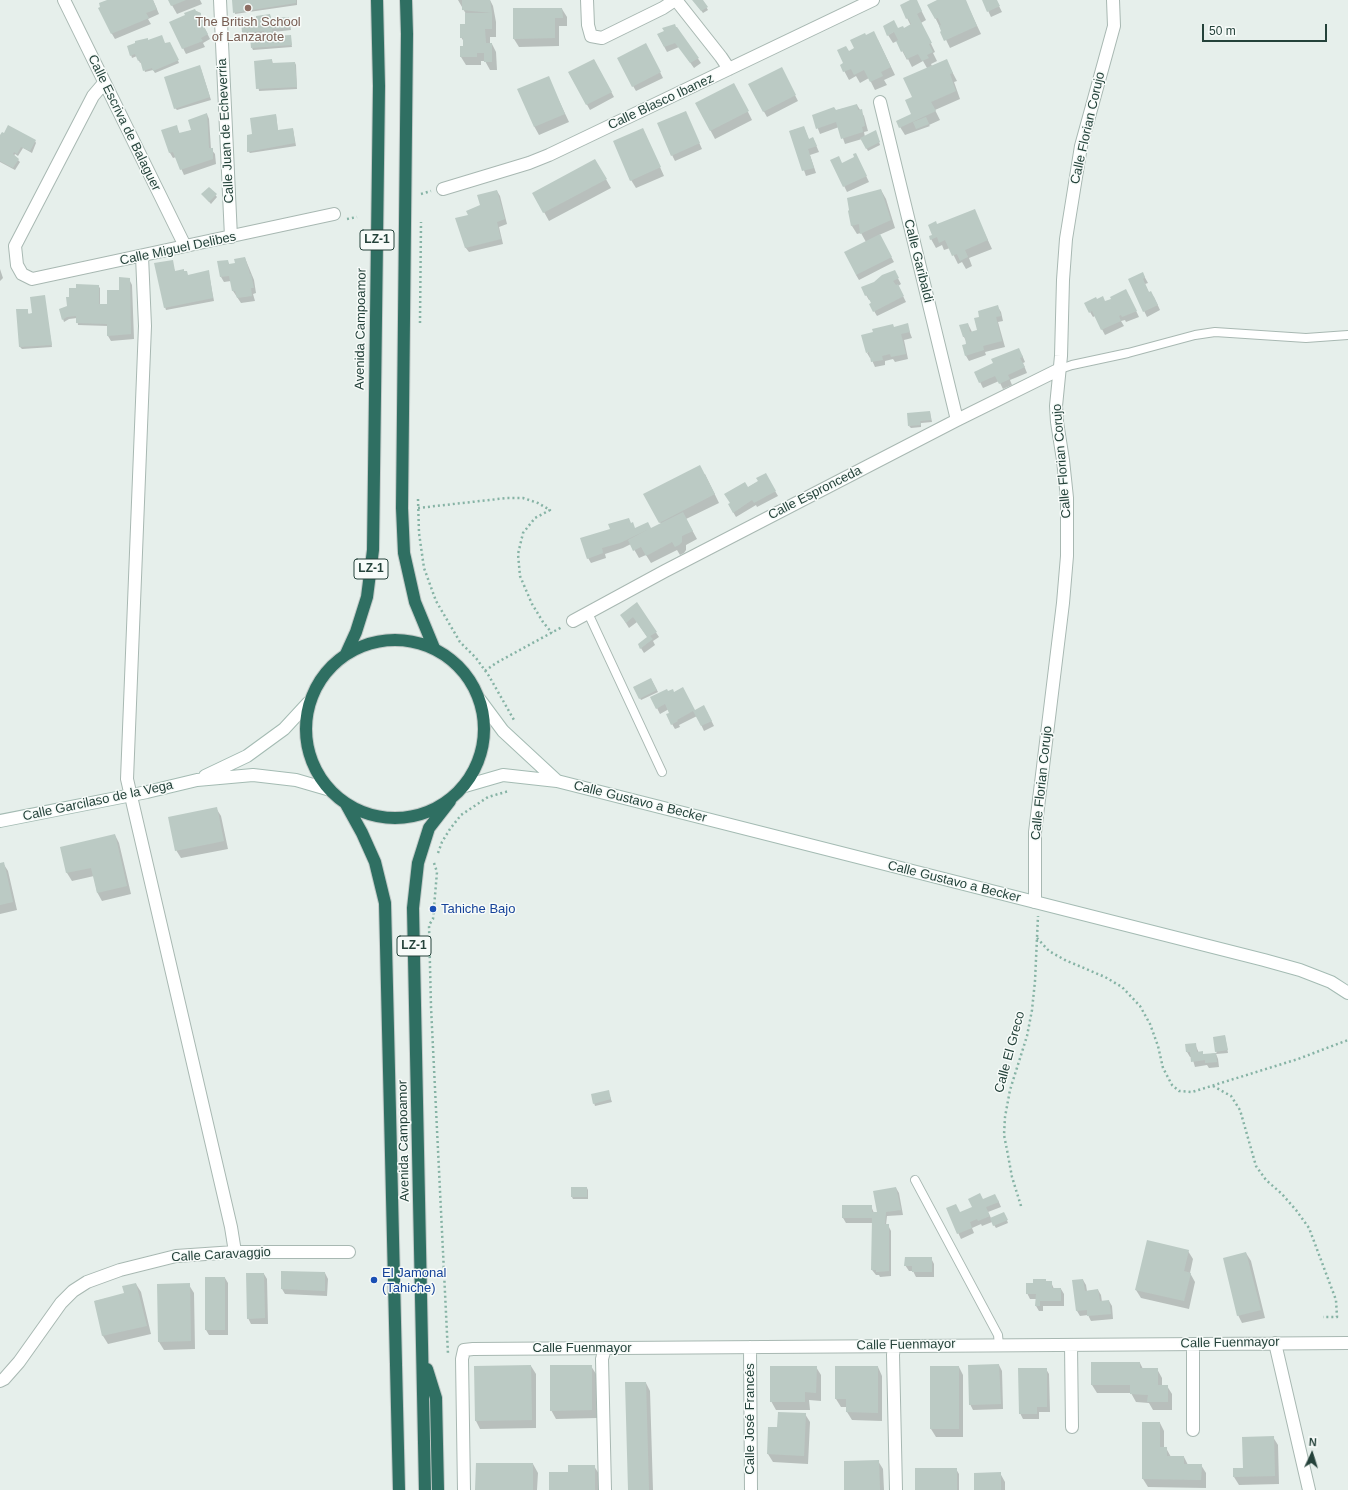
<!DOCTYPE html>
<html>
<head>
<meta charset="utf-8">
<style>
  body { margin:0 }
  #map { position:relative; width:1348px; height:1490px; overflow:hidden; background:#e6efeb; font-family:Arial,sans-serif }
  canvas { display:block }
  .north { position:absolute; left:1292px; top:1434px; width:40px; height:40px; -webkit-text-stroke:3px #f7fbf9; paint-order:stroke; rotate:4deg; font-size:11px; font-weight:700; line-height:16px; text-align:center; color:#24423a }
  .north::after { content:''; display:block; margin:auto; width:14px; height:18px; background:#24423a; clip-path:polygon(50% 0,100% 100%,50% 72%,0 100%) }
  .scale { position:absolute; left:1202px; top:24px; width:125px; height:18px; box-sizing:border-box; border:2px solid #24423a; border-top:0; padding-left:5px; font-size:12px; line-height:14px; white-space:nowrap; color:#24423a; -webkit-text-stroke:3px #f7fbf9; paint-order:stroke }
</style>
</head>
<body>
<div id="map">
<canvas width="1348" height="1490"></canvas>
<div class="north">N</div>
<div class="scale">50 m</div>
</div>
<script>
const c = document.querySelector('canvas').getContext('2d');
c.lineJoin = 'round';
function fillPath(path, color) { c.fillStyle = color; c.fill(path, 'evenodd'); }
const poly = rows => new Path2D(rows.map(r => 'M' + r).join(''));
function trace(path, color, width, dash) { c.strokeStyle = color; c.lineWidth = width; c.lineCap = dash ? 'butt' : 'round'; c.setLineDash(dash || []); c.stroke(path); }
function label(font, color, halo, rows, align = 'center') {
  c.font = font + ' Arial,sans-serif'; c.lineWidth = 3; c.setLineDash([]); c.textBaseline = 'middle'; c.strokeStyle = halo; c.fillStyle = color; for (const [text, x, y, turn = 0] of rows) {
    c.save(); c.translate(x, y); c.rotate((+turn || 0) * Math.PI / 180); c.textAlign = isNaN(turn) ? turn : align; if (halo) c.strokeText(text, 0, 0); c.fillText(text, 0, 0); c.restore();
  }
}
fillPath(poly([
  [109,0,153,0,159,14,148,19,151,24,115,39,112,34],
  [169,0,200,0,202,4,177,14],
  [233,0,297,0,297,5,235,14],
  [458,0,490,0,493,6,496,22,496,37,490,37,490,44,492,44,496,52,497,70,490,70,485,61,481,61,481,65,466,65,461,57,461,47,464,47,464,42,461,37,466,24,466,14],
  [693,0,702,0,708,10,703,13],
  [912,0,916,0,926,20,921,23,935,52,933,53,937,61,931,64,932,66,946,60,957,81,954,82,960,99,935,110,940,120,929,125,930,126,905,135,900,127,913,114,913,98,927,68,923,61,912,67,908,59,907,60,897,41,893,43,888,35,898,29,904,29,911,26,901,6],
  [939,0,965,0,981,34,950,48,929,5],
  [983,0,996,0,1002,12,991,17],
  [562,9,567,17,567,26,559,26,559,46,519,47,514,39],
  [196,11,200,13,203,19,203,25,210,39,203,43,205,47,186,54,183,48],
  [270,15,271,19,289,18,291,30,273,32,273,37,290,36,292,47,253,50,252,48,265,37,265,33,245,35,243,33,257,20],
  [677,28,701,63,694,68,679,47,667,52,658,35],
  [866,36,878,40,895,75,884,80,887,85,875,90,869,78,860,83,856,76,849,80,841,65,844,63,848,52,855,49],
  [148,41,171,45,179,63,155,73,153,70,145,72,142,62,140,63,137,56,132,58,131,55],
  [649,50,663,78,636,91,633,86],
  [272,60,273,64,295,63,296,65,297,89,259,91,255,62],
  [594,60,614,97,590,110,569,73],
  [201,69,211,100,177,110,175,108],
  [784,74,798,101,767,117,749,85],
  [548,77,569,122,539,135,534,126],
  [738,92,752,120,715,139,696,103],
  [857,105,864,116,868,131,864,132,865,137,876,132,880,145,868,151,862,139,845,144,839,127,820,134,813,116],
  [207,114,209,119,211,149,215,154,216,164,184,175,176,157,173,158,170,153,162,131,176,126,180,134,192,130],
  [276,115,278,131,293,129,296,146,250,153,248,151,253,135],
  [688,118,702,149,675,161,672,155],
  [804,127,809,140,813,138,819,152,810,155,816,173,806,176,790,131],
  [643,129,664,176,636,188,631,180],
  [0,137,35,141,36,143,32,153,23,148,18,156,15,154,14,156,20,162,15,170,0,162],
  [858,159,869,182,847,192,832,161,842,164],
  [595,160,611,188,549,221,534,194],
  [209,188,217,197,211,204,202,194],
  [881,190,886,199,895,228,879,235,894,262,859,280,856,275,866,242,861,233,857,234,852,226,851,210],
  [497,191,500,196,507,224,499,227,503,244,469,252,465,247,469,216,482,206],
  [974,210,992,249,969,258,972,266,966,269,962,262,958,264,950,248,944,250,942,245,936,248,931,239,938,225],
  [245,258,254,280,256,293,253,294,255,301,241,303,233,291,231,281,224,282,221,277,227,261,230,265,237,264],
  [172,261,175,272,188,275,209,274,214,301,166,310,165,307],
  [0,269,3,278,0,281],
  [894,271,901,284,898,286,906,302,877,316,870,304,872,303,870,300,869,300,866,295,874,283],
  [1143,274,1148,283,1145,284,1149,293,1154,297,1160,310,1147,317,1129,280],
  [129,279,132,285,134,339,111,341,108,336,108,326,78,325,77,318,69,319,64,322,63,319,70,298,77,289,98,286,100,288,100,305,108,308],
  [44,296,52,347,22,349,20,347,27,310,29,315,33,314],
  [1129,296,1139,317,1126,322,1125,320,1121,321,1124,326,1105,335,1095,316,1093,317,1090,312,1097,300,1105,303],
  [998,307,1001,312,1003,321,998,322,1005,347,985,352,986,355,969,361,966,356,968,345,964,337,968,324,972,332,979,331],
  [907,325,912,338,904,340,908,359,895,362,893,359,885,361,885,365,875,367,871,358,870,358,867,353,894,328],
  [1022,355,1025,362,1023,363,1027,373,1010,380,1012,385,1003,389,999,381,983,388,975,372],
  [930,412,932,422,921,423,921,427,911,428,909,426],
  [705,474,719,503,686,519,697,539,686,545,686,550,684,553,680,555,677,550,651,563,646,555,639,558,631,544,623,548,605,554,606,558,591,563,588,558,631,524,635,529,647,523,651,530,661,524,645,494],
  [765,474,778,496,757,507,756,505,736,517,729,505,747,488,759,481],
  [637,604,659,637,653,641,655,645,644,653,639,645,648,638,637,622,629,628,624,620],
  [651,679,658,692,641,700,634,687],
  [668,693,674,693,695,711,707,712,714,726,704,731,697,716,679,725,680,727,675,729,672,724,669,709,660,714,657,708],
  [216,808,221,816,228,849,181,858,176,850],
  [115,835,119,843,131,894,102,901,97,892,94,876,72,881,67,873,61,848],
  [3,863,8,871,17,910,0,914,0,864],
  [1225,1036,1228,1053,1216,1054,1218,1059,1219,1067,1209,1068,1207,1065,1195,1067,1192,1057,1190,1057,1187,1052,1195,1044,1199,1053,1202,1053,1204,1055,1217,1053,1216,1052],
  [608,1091,612,1102,595,1106,594,1103],
  [587,1188,588,1190,588,1199,573,1199,572,1197],
  [896,1188,899,1193,903,1215,887,1216,886,1225,888,1225,891,1231,891,1276,880,1277,879,1275,876,1275,872,1270,872,1223,846,1223,843,1218,871,1206,874,1213,878,1213],
  [983,1200,998,1200,1001,1207,988,1212,991,1218,1005,1215,1008,1223,996,1228,992,1222,982,1226,981,1224,972,1228,974,1233,961,1239,947,1209,960,1213,973,1208],
  [1188,1251,1193,1259,1190,1273,1195,1282,1189,1309,1141,1298,1136,1290],
  [1246,1253,1251,1261,1265,1318,1242,1323,1238,1315],
  [931,1258,934,1264,934,1277,916,1277,913,1271,909,1271,905,1265],
  [282,1272,325,1273,328,1279,327,1296,285,1294,282,1289],
  [264,1274,267,1279,268,1324,251,1324,248,1318],
  [206,1278,225,1278,228,1283,228,1335,209,1335,206,1330],
  [1083,1280,1086,1285,1087,1291,1098,1290,1101,1295,1102,1302,1109,1301,1112,1306,1113,1319,1091,1321,1088,1315,1080,1316,1077,1311,1073,1281],
  [1046,1282,1051,1282,1054,1289,1061,1289,1064,1294,1064,1306,1043,1306,1043,1311,1039,1311,1036,1306,1036,1299,1030,1299,1027,1293],
  [136,1284,141,1292,151,1334,108,1344,103,1336,95,1301,125,1294],
  [189,1285,194,1293,195,1349,164,1350,159,1342],
  [1140,1363,1143,1369,1157,1369,1162,1378,1162,1386,1167,1386,1172,1394,1172,1410,1153,1410,1149,1403,1136,1402,1131,1393,1097,1393,1092,1385],
  [999,1365,1002,1371,1003,1409,973,1410,970,1404],
  [531,1366,536,1374,536,1428,480,1429,476,1421],
  [591,1366,596,1374,597,1418,556,1419,551,1410],
  [816,1367,821,1375,821,1401,809,1400,810,1410,776,1410,771,1401],
  [836,1367,878,1367,882,1376,882,1421,852,1420,847,1412,847,1407,841,1407,836,1399],
  [959,1367,963,1375,963,1437,936,1437,931,1429],
  [1046,1369,1049,1374,1050,1412,1039,1412,1039,1419,1023,1419,1020,1413],
  [646,1383,650,1391,653,1490,629,1490],
  [805,1414,810,1422,808,1464,773,1462,768,1454,769,1428,778,1428],
  [1143,1423,1160,1423,1164,1431,1164,1448,1166,1448,1171,1457,1184,1457,1188,1465,1201,1465,1206,1473,1206,1488,1148,1487,1143,1479],
  [1273,1437,1278,1445,1279,1484,1239,1485,1234,1477,1245,1469],
  [878,1461,883,1469,884,1490,845,1490],
  [533,1464,538,1473,537,1490,476,1490],
  [594,1466,599,1474,599,1490,550,1490,569,1472],
  [956,1469,959,1474,959,1490,916,1490],
  [1000,1473,1005,1482,1005,1490,975,1490]
]), '#0003');
fillPath(poly([
  [107,0,153,0,157,9,146,13,149,18,111,34,98,8,100,7,99,3],
  [168,0,186,0,171,6],
  [232,0,296,0,296,3,233,13],
  [462,0,490,0,492,13,492,29,485,29,486,43,492,43,492,62,484,62,484,53,477,53,477,57,460,57,460,46,463,46,463,38,460,38,460,24,465,24,465,13,492,13,462,10],
  [692,0,703,0,708,7,701,11],
  [910,0,917,0,922,11,917,14,932,43,929,44,933,52,927,55,929,58,922,61,918,54,907,59,903,51,901,52,896,41,898,40,894,32,887,36,883,26,894,20,898,28,903,26,904,28,911,24,908,18,906,19,900,5],
  [937,0,966,0,977,26,944,41,940,32,941,31,939,26,941,25,938,18,935,19,927,5],
  [982,0,997,0,1000,6,987,12],
  [513,8,562,8,563,18,555,18,555,38,513,39],
  [195,9,196,11,201,13,200,19,208,34,201,38,203,41,182,49,169,22,185,15,184,13],
  [270,14,271,18,289,17,290,28,272,29,273,36,291,35,292,45,251,48,250,37,264,36,264,31,242,33,241,20,256,19,256,16],
  [675,24,676,27,677,27,699,58,690,63,675,43,664,47,657,34,664,31,662,28],
  [874,31,891,67,881,72,883,76,870,82,864,70,854,75,851,69,843,72,840,65,843,63,837,50,846,46,849,51,854,48,850,40,865,33,866,35],
  [162,35,165,43,170,42,179,60,153,71,152,68,143,71,140,60,138,61,135,54,130,56,127,46,135,43,135,41,148,38,148,40],
  [646,43,661,72,632,87,617,58],
  [272,59,272,63,295,62,297,87,256,89,254,61],
  [594,59,612,92,586,105,568,72],
  [947,59,953,73,950,74,956,91,931,102,936,111,899,128,896,121,911,114,905,100,912,97,903,78],
  [200,65,210,97,174,109,164,77],
  [782,67,796,95,763,112,748,84],
  [549,76,565,114,534,127,517,89],
  [734,83,749,111,710,131,695,103],
  [857,104,858,110,862,109,865,126,862,127,863,132,841,139,836,122,816,129,812,115,834,107,836,110],
  [686,111,700,143,671,156,657,123],
  [207,113,209,148,213,148,213,159,180,170,173,152,169,153,161,130,177,125,179,133,191,130,188,120],
  [276,114,278,130,293,128,295,143,247,152,247,135,252,134,250,118],
  [926,117,929,124,916,129,913,122],
  [8,125,36,140,30,151,21,147,17,154,14,152,13,154,19,159,13,168,0,161,0,135,2,132,4,133],
  [804,126,809,139,813,137,817,146,808,149,814,168,802,171,789,131],
  [643,128,661,167,630,181,613,141],
  [876,130,880,142,866,149,860,138],
  [856,153,867,176,843,187,830,160,839,156,842,163,854,157,853,154],
  [595,159,607,179,543,213,532,193],
  [209,187,217,194,209,202,201,194],
  [881,189,891,220,860,234,859,224,851,226,848,211,849,210,847,198],
  [497,190,505,219,497,222,501,239,465,248,455,218,468,215,466,211,480,205,477,195],
  [975,209,988,240,965,250,968,257,960,261,957,254,952,256,945,240,939,243,937,237,930,240,929,236,932,235,928,225,936,221,937,224],
  [880,234,892,257,856,275,844,252],
  [245,257,250,274,251,274,254,288,251,288,252,296,237,298,235,291,232,291,229,276,220,277,217,261,228,260,229,264,235,263,234,259],
  [173,260,175,271,184,269,184,271,187,271,188,275,209,270,213,298,164,308,154,263],
  [895,270,899,278,893,281,896,285,898,284,904,296,873,312,869,304,871,303,867,295,865,296,861,287,874,282,882,275],
  [1143,272,1145,277,1143,279,1149,292,1151,291,1158,305,1143,312,1128,279],
  [119,277,130,278,131,334,107,336,107,324,76,323,76,316,67,317,62,320,59,309,67,306,66,297,69,297,69,288,76,288,76,284,99,285,99,304,107,304,107,290,119,290],
  [1126,289,1137,311,1122,317,1121,315,1119,316,1121,321,1101,330,1092,311,1089,313,1084,303,1096,297,1097,299,1103,296,1105,301,1111,299,1110,297],
  [45,295,52,345,19,347,16,309,28,309,28,314,32,313,30,297],
  [998,305,1001,316,996,317,1002,341,983,346,984,350,965,356,962,345,966,344,965,337,963,337,959,325,968,323,970,332,977,330,974,318,979,317,978,311],
  [908,323,910,332,901,334,906,354,891,357,890,354,882,356,883,360,871,362,869,352,866,353,861,335,873,332,872,329,893,324,894,327],
  [1019,348,1023,357,1020,358,1025,367,1008,375,1010,379,999,384,995,376,979,383,974,372,993,363,991,359],
  [930,411,931,420,920,421,921,425,908,426,907,413],
  [700,465,715,494,659,523,643,494],
  [766,473,776,491,754,503,752,500,733,513,728,504,730,503,724,494,745,482,748,487,758,481,756,478],
  [683,512,693,531,682,536,682,542,679,545,675,547,672,542,646,556,641,547,633,551,628,540,649,529,620,543,602,548,603,553,587,559,580,538,610,529,608,524,629,518,631,523,633,522,635,528,648,522,651,528],
  [637,602,657,632,650,636,653,639,640,649,638,644,647,637,633,617,626,623,620,615],
  [651,678,657,690,639,699,633,687],
  [683,687,695,710,704,705,712,721,701,726,693,711,677,720,678,721,671,725,666,714,669,713,665,704,656,709,650,697,667,689,668,691,673,689,674,692],
  [217,807,224,841,175,851,168,817],
  [115,834,127,886,97,893,91,868,66,873,60,847],
  [4,862,13,902,0,905,0,863],
  [1225,1035,1228,1050,1215,1052,1213,1037],
  [1196,1043,1197,1052,1203,1051,1203,1054,1216,1053,1217,1062,1205,1063,1205,1060,1191,1062,1190,1052,1186,1052,1185,1044],
  [609,1090,611,1099,593,1104,591,1094],
  [571,1187,587,1187,587,1197,571,1197],
  [896,1187,901,1210,886,1212,885,1224,889,1224,889,1271,876,1272,876,1270,871,1270,872,1218,842,1218,842,1205,872,1205,872,1212,877,1212,873,1191],
  [980,1193,983,1199,995,1194,999,1202,986,1207,990,1216,978,1221,977,1219,970,1222,972,1228,957,1234,946,1208,956,1204,960,1212,972,1207,968,1199],
  [1004,1212,1008,1220,993,1226,990,1218],
  [1147,1240,1189,1250,1184,1271,1191,1273,1184,1301,1135,1290],
  [1246,1252,1261,1310,1237,1316,1223,1258],
  [905,1257,932,1257,932,1272,912,1272,912,1266,904,1266],
  [281,1271,325,1272,325,1291,281,1289],
  [246,1273,264,1273,265,1318,247,1319],
  [205,1277,225,1277,225,1330,205,1330],
  [1033,1279,1046,1279,1046,1281,1052,1281,1052,1288,1061,1288,1061,1301,1040,1301,1040,1306,1035,1306,1036,1294,1026,1294,1026,1283,1033,1283],
  [1083,1279,1085,1291,1098,1289,1100,1301,1109,1300,1111,1314,1087,1316,1087,1310,1076,1311,1072,1280],
  [136,1283,147,1326,102,1336,94,1301,124,1293,122,1286],
  [190,1283,191,1341,158,1342,157,1284],
  [1091,1362,1140,1362,1140,1368,1158,1368,1158,1385,1168,1385,1168,1402,1147,1402,1148,1395,1130,1394,1130,1385,1091,1385],
  [999,1364,1001,1404,969,1405,968,1365],
  [531,1365,532,1420,475,1421,474,1366],
  [550,1365,592,1365,592,1410,550,1411],
  [770,1366,817,1366,816,1393,805,1392,805,1402,770,1402],
  [835,1366,878,1366,878,1413,846,1412,846,1399,835,1399],
  [930,1366,959,1366,959,1429,930,1429],
  [1018,1368,1047,1368,1047,1407,1037,1407,1037,1414,1019,1414],
  [625,1382,646,1382,649,1490,628,1490],
  [778,1412,806,1413,804,1456,767,1454,768,1427,777,1427],
  [1142,1422,1160,1422,1160,1447,1167,1447,1167,1456,1184,1456,1184,1464,1202,1464,1201,1480,1142,1479],
  [1274,1436,1275,1476,1233,1477,1233,1468,1243,1468,1242,1437],
  [879,1460,880,1490,844,1490,844,1461],
  [476,1463,533,1463,533,1490,475,1490],
  [568,1465,595,1465,595,1490,549,1490,549,1472,568,1472],
  [915,1468,957,1468,957,1490,915,1490],
  [1001,1472,1001,1490,974,1490,974,1473]
]), '#bbcac4');
const lane = poly([
  [1060,369,1072,365,1128,353,1195,335,1215,332,1306,338,1348,335],
  [588,613,662,772],
  [915,1180,998,1335,999,1345]
]);
const street = poly([
  [64,0,185,246],
  [220,0,231,237],
  [587,0,588,25,591,36,602,38,663,8,675,0],
  [676,0,721,57,729,69],
  [104,83,93,96,15,246,17,265,22,274,32,279,334,214],
  [880,102,957,420],
  [443,189,529,163,549,155,873,0],
  [142,256,145,326,127,779,231,1227,235,1252],
  [573,621,665,571,957,420,1060,369],
  [1035,902,1035,832,1063,603,1067,556,1067,498,1063,460,1057,422,1056,406,1061,356,1063,280,1066,239,1081,146,1114,26,1113,0],
  [1275,1343,1309,1490],
  [1193,1344,1193,1430],
  [1071,1345,1072,1427],
  [894,1346,893,1355,896,1490],
  [750,1347,751,1490],
  [605,1348,602,1359,605,1490],
  [0,1381,4,1379,19,1362,61,1303,73,1291,87,1282,120,1270,176,1256,235,1252,349,1252],
  [464,1490,462,1359,464,1350,473,1349,1348,1343]
]);
const secondary = poly([
  [480,700,503,731,557,781],
  [205,776,247,756,284,729,308,703],
  [465,786,503,775,557,781,1264,960,1300,970,1331,982,1348,993],
  [0,821,147,792,197,780,253,775,296,780,327,789]
]);
const highway = poly([
  [406,0,407,34,402,508,404,553,415,602,434,648],
  '306 729a89 89 0 1 1 178 0a89 89 0 1 1-178 0Z',
  [346,654,356,632,367,597,373,550,379,86,377,0],
  [346,804,362,833,375,862,385,903,399,1490],
  [427,1369,436,1398,438,1490],
  [425,1490,413,908,418,863,429,828,450,801]
]);
trace(lane, '#a8b8b2', 10);
trace(street, '#a8b8b2', 14);
trace(secondary, '#a4bbb3', 14);
trace(highway, '#c2cac8', 14);
trace(poly([
  [421,194,431,191],
  [347,219,357,217],
  [420,323,421,222],
  [418,499,419,533,424,568,436,601,460,642,476,658,489,676,514,720],
  [418,508,507,498,523,498,538,503,550,510,535,518,523,533,518,554,520,576,532,604,543,622,552,633],
  [485,671,496,663,562,627],
  [438,853,442,842,450,829,461,815,488,797,509,791],
  [434,863,437,872,433,919,429,925,431,1007,448,1354],
  [1037,938,1049,951,1065,960,1105,977,1122,987,1140,1006,1150,1024,1158,1046,1163,1068,1172,1085,1179,1091,1192,1092,1298,1059,1348,1040],
  [1213,1086,1231,1096,1240,1110,1256,1166,1266,1180,1282,1194,1296,1210,1309,1228,1336,1300,1337,1317,1323,1317],
  [1021,1206,1012,1177,1007,1150,1004,1135,1005,1117,1010,1090,1027,1036,1032,1010,1035,981,1038,916]
]), '#86b3a5', 2.5, [2, 3]);
trace(lane, '#fff', 8);
trace(street, '#fff', 12);
trace(secondary, '#fff', 12);
trace(highway, '#2f6f62', 12);
for (const [x, y, r, color] of [
  [248,8,4,"#8d6e63"],
  [433,909,4,"#1a4fb4"],
  [374,1280,4,"#1a4fb4"]
]) { const dot = new Path2D(); dot.arc(x, y, r, 0, 2 * Math.PI); c.fillStyle = color; c.fill(dot); trace(dot, '#f7fbf9', 1.5); }
for (const [x, y, w] of [
  [377,240,34],
  [371,569,34],
  [414,946,34]
]) { const box = new Path2D(); box.roundRect(x - w / 2, y - 10, w, 20, 3); c.fillStyle = '#f7fbf9'; c.fill(box); trace(box, '#24423a', 1); }
label('bold 12px', '#24423a', null, [
  ["LZ-1",377,240],
  ["LZ-1",371,569],
  ["LZ-1",414,946]
]);
label('13px', '#785e54', '#f7fbf9', [
  ["The British School",248,22],
  ["of Lanzarote",248,37]
]);
label('13px', '#24423a', '#f7fbf9', [
  ["Calle Blasco Ibanez",661,102,-25],
  ["Calle Escriva de Balaguer",124,123,64],
  ["Calle Florian Corujo",1088,128,-77],
  ["Calle Juan de Echeverria",226,131,-93],
  ["Calle Miguel Delibes",178,249,-12],
  ["Calle Garibaldi",918,261,76],
  ["Avenida Campoamor",361,329,-89],
  ["Calle Florian Corujo",1062,461,-95],
  ["Calle Espronceda",815,493,-27],
  ["Calle Florian Corujo",1042,783,-84],
  ["Calle Garcilaso de la Vega",98,801,-12],
  ["Calle Gustavo a Becker",640,802,14],
  ["Calle Gustavo a Becker",954,882,14],
  ["Calle El Greco",1010,1052,-75],
  ["Avenida Campoamor",404,1141,-91],
  ["Calle Caravaggio",221,1255,-3],
  ["Calle Fuenmayor",1230,1343,-1],
  ["Calle Fuenmayor",906,1345,-1],
  ["Calle Fuenmayor",582,1348],
  ["Calle José Francés",750,1419,-90]
]);
label('13px', '#164399', '#f7fbf9', [
  ["Tahiche Bajo",441,909],
  ["El Jamonal",382,1273],
  ["(Tahiche)",382,1288]
], 'left');
</script>
</body>
</html>
